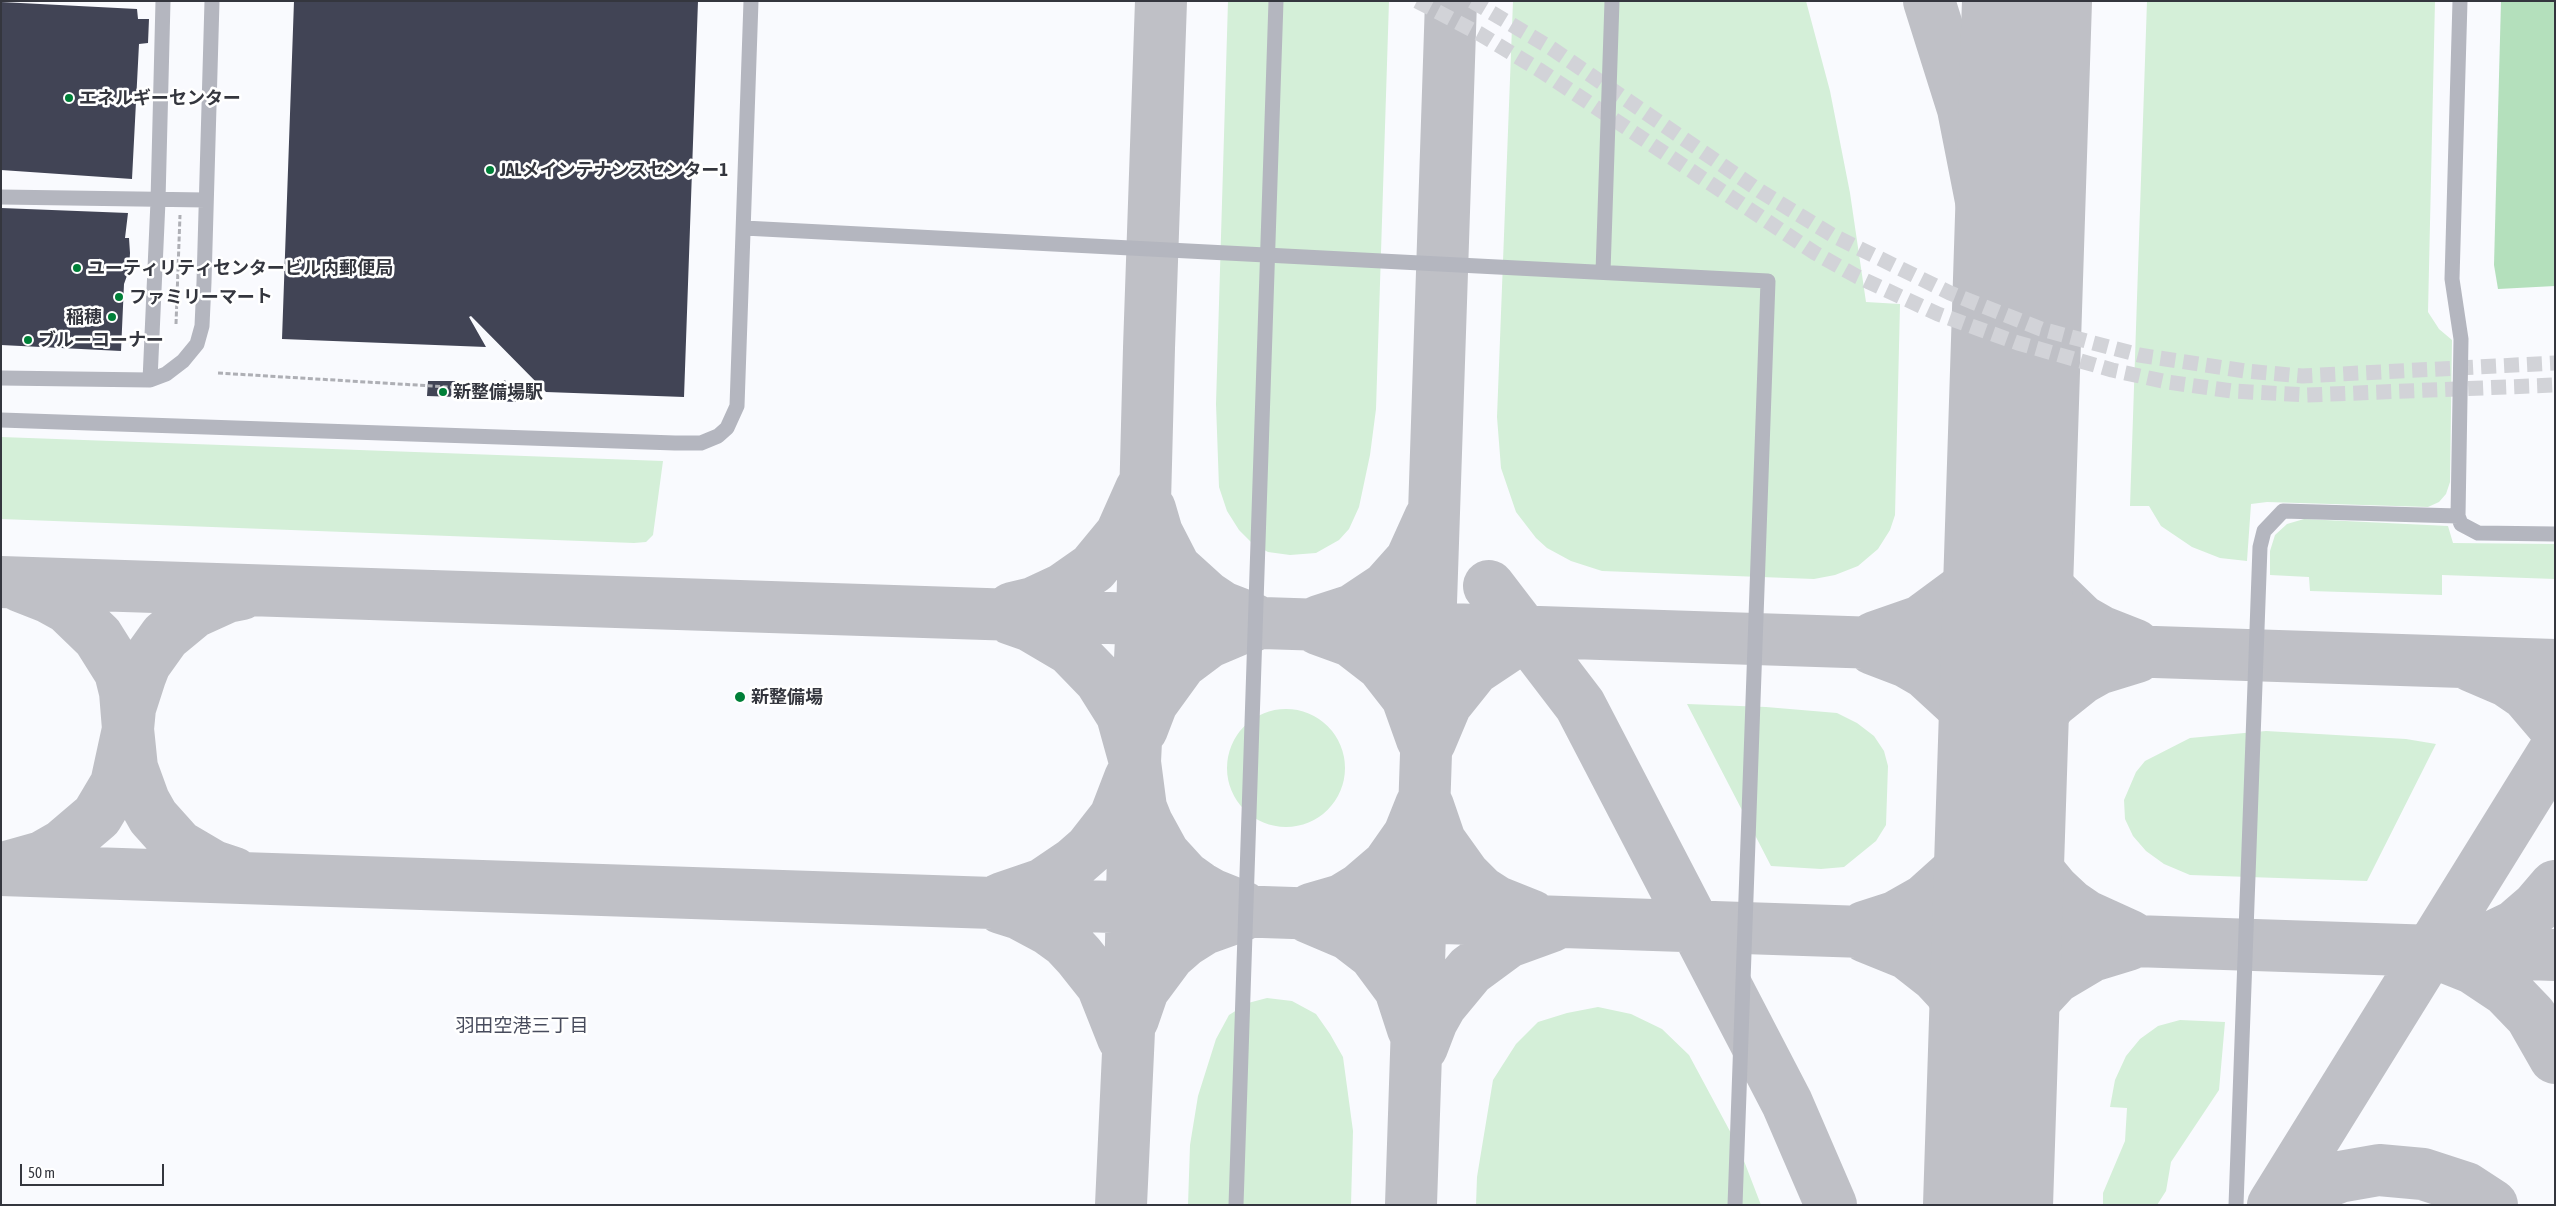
<!DOCTYPE html>
<html>
<head>
<meta charset="utf-8">
<style>
  body { margin:0 }
  #map { position:relative; width:2556px; height:1206px; overflow:hidden; background:#f9fafe; font-family:"Asap Condensed",sans-serif }
  canvas { display:block }
  .frame { position:absolute; inset:0; border:2px solid #34363e; pointer-events:none }
  .scale { position:absolute; left:20px; top:1164px; width:144px; height:22px; box-sizing:border-box; border:2px solid #34363e; border-top:0; padding-left:6px; font-size:15px; line-height:18px; white-space:nowrap; color:#34363e; -webkit-text-stroke:4px #fff; paint-order:stroke }
</style>
</head>
<body>
<div id="map">
<canvas width="2556" height="1206"></canvas>
<div class="frame"></div>
<div class="scale">50 m</div>
</div>
<script>
const c = document.querySelector('canvas').getContext('2d');
c.lineJoin = 'round';
function fillPath(path, color) { c.fillStyle = color; c.fill(path, 'evenodd'); }
const poly = rows => new Path2D(rows.map(r => 'M' + r).join(''));
function trace(path, color, width, dash) { c.strokeStyle = color; c.lineWidth = width; c.lineCap = dash ? 'butt' : 'round'; c.setLineDash(dash || []); c.stroke(path); }
function label(font, color, halo, rows, align = 'center') {
  c.font = font + ' "Asap Condensed","Noto Sans JP",sans-serif'; c.lineWidth = 5; c.setLineDash([]); c.textBaseline = 'middle'; c.strokeStyle = halo; c.fillStyle = color; for (const [text, x, y, turn = 0] of rows) {
    c.save(); c.translate(x, y); c.rotate((+turn || 0) * Math.PI / 180); c.textAlign = isNaN(turn) ? turn : align; if (halo) c.strokeText(text, 0, 0); c.fillText(text, 0, 0); c.restore();
  }
}
fillPath(poly([
  [1228,1,1389,1,1376,409,1370,455,1359,507,1349,529,1339,540,1316,553,1290,555,1268,552,1253,544,1239,530,1227,511,1219,487,1216,404],
  [1513,1,1806,1,1830,91,1850,193,1866,302,1900,304,1895,515,1890,530,1878,549,1858,566,1835,575,1814,579,1602,571,1571,561,1547,548,1536,538,1516,512,1501,468,1497,417],
  [2147,1,2435,1,2428,312,2439,329,2452,340,2450,482,2446,494,2439,502,2428,507,2267,502,2251,504,2247,561,2220,558,2192,547,2161,526,2149,506,2130,506],
  [1,437,663,461,653,535,646,542,634,543,1,519],
  [2304,519,2448,526,2453,543,2555,544,2555,579,2442,575,2442,595,2310,591,2309,577,2270,575,2270,551,2275,535,2287,524],
  [1687,704,1766,707,1837,713,1857,723,1874,736,1884,751,1888,766,1886,825,1876,841,1844,867,1821,869,1771,866],
  '1227 768a59 59 0 1 1 118 0a59 59 0 1 1-118 0Z',
  [2266,731,2406,739,2436,744,2367,881,2190,875,2164,864,2146,851,2133,836,2125,819,2124,800,2136,772,2145,761,2190,738],
  [1267,998,1292,1001,1316,1014,1330,1034,1343,1057,1353,1131,1351,1205,1188,1205,1190,1145,1198,1096,1216,1039,1229,1015,1248,1003],
  [1598,1007,1631,1014,1662,1029,1689,1055,1739,1148,1761,1205,1476,1205,1477,1177,1493,1080,1516,1044,1538,1022,1567,1013],
  [2180,1020,2225,1022,2219,1090,2171,1162,2166,1191,2157,1205,2103,1205,2103,1193,2125,1141,2127,1108,2110,1107,2115,1080,2126,1056,2140,1039,2158,1026]
]), '#d4efd8');
fillPath(poly([
  [2501,1,2555,1,2555,286,2498,289,2494,265]
]), '#b4e0bc');
trace(poly([
  [2011,499,2023,545,2047,587,2081,620,2102,632,2135,645],
  [1150,509,1157,533,1175,568,1207,597,1222,607,1253,619],
  [1,582,2555,665],
  [1489,586,1580,705,1787,1103,1831,1205],
  [1012,608,1033,603,1063,589,1093,568,1121,534,1141,489],
  [1011,619,1031,626,1070,649,1100,680,1122,715,1135,762,1141,808,1147,823,1164,854,1185,877,1199,887,1213,895,1243,907],
  [1319,621,1353,610,1386,588,1411,560,1430,518],
  [1318,629,1351,641,1382,665,1407,697,1422,739],
  [1875,637,1921,621,1963,590,1975,577,1994,548,2008,516,2011,499,2012,475,1992,257,1963,109,1929,1],
  [1873,649,1907,662,1926,673,1963,707,1989,747,2002,787,2004,811,2010,831,2021,850,2054,890,2070,905,2086,916,2130,936],
  [2472,666,2507,681,2526,694,2555,728],
  [1142,729,1152,703,1181,663,1209,642,1242,628,1253,626],
  [1430,742,1446,704,1474,669,1510,645,1541,635],
  [1428,806,1440,841,1465,876,1480,891,1497,902,1532,916],
  [10,866,42,857,63,845,97,816,116,784,128,729,125,692,120,672,98,637,68,608,48,597,20,586],
  [1,870,2555,955],
  [234,873,213,866,179,846,153,817,144,801,132,768,128,729,130,708,140,677,145,664,165,636,194,612,227,597,242,594],
  [1002,898,1043,884,1074,863,1090,849,1115,817,1130,778],
  [1001,908,1020,914,1048,929,1066,942,1079,956,1102,985,1123,1038],
  [1311,909,1342,900,1360,889,1388,865,1409,835,1421,805],
  [1308,917,1348,934,1374,954,1400,989,1413,1029],
  [1864,927,1895,917,1925,900,1964,865,1975,851,1991,820,2007,766,2018,743,2052,702,2082,678,2098,669,2137,657],
  [1866,937,1908,954,1936,976,1949,990,1981,1039,1992,1076],
  [2463,947,2486,940,2515,926,2537,907,2555,886],
  [2443,956,2473,968,2506,990,2531,1016,2555,1058],
  [1133,1019,1143,990,1169,955,1185,941,1204,929,1243,915],
  [1422,1047,1432,1021,1441,1005,1470,970,1508,942,1552,926],
  [1992,1076,1999,1054,2015,1025,2029,1006,2055,978,2092,956,2128,945],
  [1121,1205,1129,1031,1135,762,1142,618,1149,348,1161,1],
  [1411,1205,1451,1],
  [2273,1205,2555,750],
  [2286,1205,2304,1191,2339,1177,2379,1170,2423,1174,2466,1188,2492,1205]
]), '#bfc0c6', 52);
trace(poly([
  [1988,1205,2027,1]
]), '#bfc0c6', 130);
fillPath(poly([
  [294,1,698,1,684,397,546,392,471,316,469,317,486,347,282,339],
  [1,2,137,9,138,19,149,19,148,43,139,44,132,179,1,170],
  [1,208,128,213,125,238,129,238,130,253,129,270,124,284,121,351,1,345],
  [505,380,517,402,463,400,464,385,493,387],
  [428,381,459,381,458,397,427,396]
]), '#414455');
trace(poly([
  [1417,1,1480,34,1541,71,1815,253,1858,277,1938,314,2018,343,2112,370,2167,382,2232,391,2307,395,2555,385],
  [1472,1,1551,48,1760,191,1832,235,1950,293,2041,329,2139,355,2245,371,2302,376,2555,363]
]), '#d2d3d8', 15, [15, 8]);
trace(poly([
  [176,324,180,215],
  [218,373,498,390]
]), '#aeafb5', 3, [5, 2.5]);
trace(poly([
  [2460,1,2452,279,2461,339,2458,516,2461,524,2478,533,2555,534],
  [1,197,206,200],
  [744,228,1768,281,1735,1205],
  [1603,272,1612,1],
  [1,378,150,380,166,374,183,361,197,344,202,326,204,282,212,1],
  [150,380,158,201,163,1],
  [1,420,675,443,701,443,718,436,727,428,737,406,751,1],
  [1236,1205,1276,1],
  [2236,1205,2260,547,2264,531,2283,511,2458,516]
]), '#b4b6bf', 15);
for (const [x, y, r, color] of [
  [69,98,5,"#007f38"],
  [490,170,5,"#007f38"],
  [77,268,5,"#007f38"],
  [119,297,5,"#007f38"],
  [112,317,5,"#007f38"],
  [28,340,5,"#007f38"],
  [443,392,5,"#007f38"],
  [740,697,6,"#007f38"]
]) { const dot = new Path2D(); dot.arc(x, y, r, 0, 2 * Math.PI); c.fillStyle = color; c.fill(dot); trace(dot, '#fff', 2); }
label('bold 18px', '#34363e', '#fff', [
  ["エネルギーセンター",79,98],
  ["JALメインテナンスセンター1",500,170],
  ["ユーティリティセンタービル内郵便局",87,268],
  ["ファミリーマート",129,297],
  ["稲穂",102,317,"right"],
  ["ブルーコーナー",38,340],
  ["新整備場駅",453,392],
  ["新整備場",751,697]
], 'left');
label('19px', '#474b5c', '#fff', [
  ["羽田空港三丁目",522,1026]
]);
</script>
</body>
</html>
